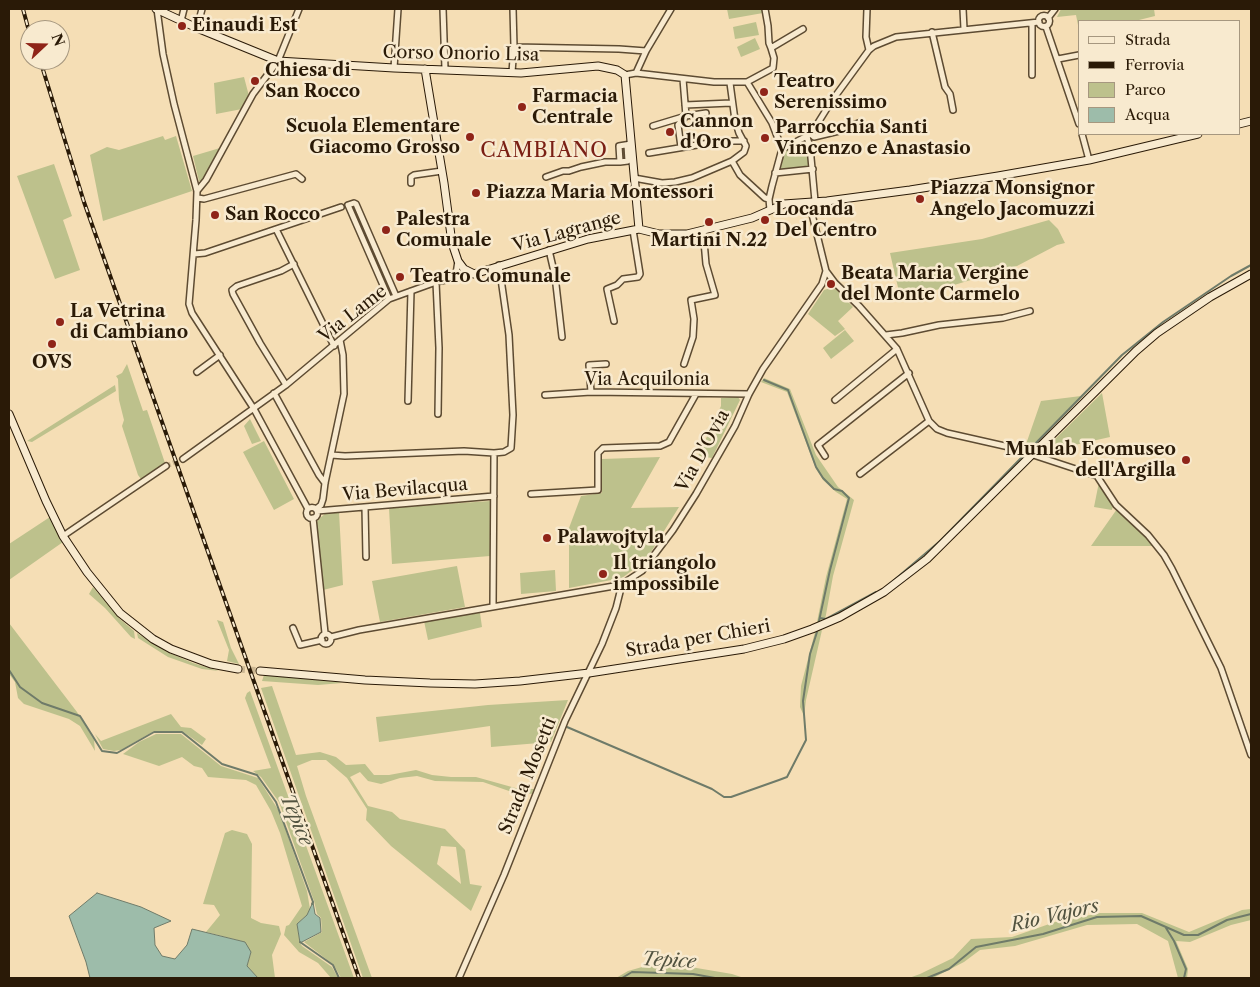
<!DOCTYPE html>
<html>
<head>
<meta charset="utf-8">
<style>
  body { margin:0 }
  #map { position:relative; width:1260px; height:987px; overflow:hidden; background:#f5deb5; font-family:"Libre Caslon Text",serif }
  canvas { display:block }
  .frame { position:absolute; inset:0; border:10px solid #2a1a07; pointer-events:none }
  .legend { position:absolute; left:1078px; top:20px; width:162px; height:115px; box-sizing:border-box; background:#f8eacf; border:1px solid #a6977f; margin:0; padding:6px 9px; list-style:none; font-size:15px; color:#2a1a07 }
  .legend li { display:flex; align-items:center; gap:10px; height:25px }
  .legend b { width:25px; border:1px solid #a6977f }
  .north { position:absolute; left:20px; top:20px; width:50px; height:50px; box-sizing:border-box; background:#f8eacf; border:1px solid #a6977f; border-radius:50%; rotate:69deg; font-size:14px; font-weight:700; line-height:20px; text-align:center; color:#2a1a07 }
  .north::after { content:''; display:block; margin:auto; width:18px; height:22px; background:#8f2418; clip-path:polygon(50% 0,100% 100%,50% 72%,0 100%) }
</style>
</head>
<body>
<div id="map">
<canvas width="1260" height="987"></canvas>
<div class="frame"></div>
<ul class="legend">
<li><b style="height:6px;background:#f8eacf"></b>Strada</li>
<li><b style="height:6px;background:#2a1a07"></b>Ferrovia</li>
<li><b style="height:14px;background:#bdc18c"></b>Parco</li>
<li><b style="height:14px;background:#9dbcaa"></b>Acqua</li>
</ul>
<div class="north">N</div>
</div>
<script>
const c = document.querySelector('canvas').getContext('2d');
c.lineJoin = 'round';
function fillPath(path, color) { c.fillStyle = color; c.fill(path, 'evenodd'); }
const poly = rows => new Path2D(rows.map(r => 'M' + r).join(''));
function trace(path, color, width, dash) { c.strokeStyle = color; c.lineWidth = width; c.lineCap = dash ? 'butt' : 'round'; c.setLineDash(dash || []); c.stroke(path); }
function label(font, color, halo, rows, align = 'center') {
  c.font = font + ' "Libre Caslon Text",serif'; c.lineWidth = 5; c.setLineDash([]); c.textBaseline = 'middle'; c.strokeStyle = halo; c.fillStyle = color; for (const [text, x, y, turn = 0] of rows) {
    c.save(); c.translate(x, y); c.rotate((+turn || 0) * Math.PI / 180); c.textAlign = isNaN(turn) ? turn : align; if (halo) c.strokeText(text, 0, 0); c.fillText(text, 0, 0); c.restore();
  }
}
fillPath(poly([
  [727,9,762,9,763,13,729,19],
  [1061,9,1154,9,1155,16,1135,21,1079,21,1079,30,1076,15,1057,17],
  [756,22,759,35,735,39,733,27],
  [755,38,760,49,741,57,737,47],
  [244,77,249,96,242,109,216,114,214,83],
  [163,136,165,140,176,136,192,191,103,221,90,155,107,147,119,150],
  [807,140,812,168,777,173,784,151],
  [220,148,202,181,199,181,193,156],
  [54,164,72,216,63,220,80,270,55,279,17,176],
  [1049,220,1058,229,1065,243,1057,245,1017,266,941,289,900,296,890,253,982,239],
  [834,287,853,307,838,321,845,329,835,336,808,314,824,290],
  [845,330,854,341,831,359,823,348],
  [127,364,143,411,147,410,165,463,141,479,138,475,122,426,124,420,119,400,118,379,116,376,122,373],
  [764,378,790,389,816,455,838,487,854,500,833,576,825,620,817,622,826,577,847,499,836,492,823,480,816,469,787,392,761,382],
  [115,385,116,391,32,442,27,441],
  [1102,393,1110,437,1048,451,1051,443],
  [1081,396,1028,450,1024,450,1041,401],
  [738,397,740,400,712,458,698,456,721,406,721,398],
  [250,419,261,441,252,444,244,426],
  [264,441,294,499,274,510,243,452],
  [660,457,631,508,679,507,646,560,622,578,569,588,569,528,581,496,602,493,602,459],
  [1099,482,1113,505,1112,510,1094,507],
  [490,501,490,556,392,564,389,508],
  [1117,509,1144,533,1154,546,1091,546],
  [339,512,343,585,323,590,316,523,320,518,326,513],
  [50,517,63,542,9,580,9,544],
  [457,566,465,607,380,622,372,581],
  [555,570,556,591,521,594,520,573],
  [93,587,120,619,134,631,135,639,131,637,105,608,89,594],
  [480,613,482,627,428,640,424,621],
  [217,620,223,622,231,648,239,664,227,661,229,650],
  [9,623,77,712,94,740,95,751,80,726,69,719,24,704,18,698,15,682,9,674],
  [822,630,806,700,804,716,800,707,801,686,815,632],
  [137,633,167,652,193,663,219,671,202,669,168,657,138,638],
  [264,675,337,682,342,683,318,685,262,681],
  [272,686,296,755,320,752,336,757,346,765,365,764,374,775,389,775,416,770,432,775,451,777,476,777,519,789,534,789,532,794,509,791,483,782,435,781,417,776,400,778,381,784,368,781,360,772,350,777,368,806,392,812,400,819,445,829,465,850,470,884,482,886,471,911,391,846,366,820,367,809,347,778,326,760,312,760,297,766,306,796,372,978,363,978,261,688],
  [441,846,456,847,461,884,437,864],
  [250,691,354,978,341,978,334,965,304,942,322,932,321,918,317,914,314,901,279,802,261,777,253,771,271,768,245,698,247,693],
  [568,700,551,742,491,747,490,726,379,742,376,717,488,705],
  [171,714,181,727,191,728,206,739,202,745,182,731,154,731,121,750,114,751,103,749,95,734,101,741],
  [156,734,181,734,221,766,258,778,279,811,307,891,310,909,307,915,297,924,300,943,302,946,332,967,338,978,331,978,318,963,299,952,284,935,286,926,289,925,302,906,280,833,271,811,256,785,246,780,208,777,202,768,194,766,182,757,159,766,123,754,139,742],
  [232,830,247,834,252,844,251,918,261,923,279,926,281,934,272,955,275,978,258,978,247,966,251,953,245,942,206,932,220,915,214,905,203,904,225,833],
  [1251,909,1251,920,1231,925,1190,942,1176,941,1188,969,1187,978,1178,978,1168,941,1137,924,1087,925,1015,946,980,950,964,962,933,978,909,978,920,974,953,958,971,939,1012,937,1055,922,1100,913,1142,913,1189,932,1242,910],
  [673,964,732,974,744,978,616,978,628,971,649,965]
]), '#bdc18c');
const water = poly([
  [97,893,141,907,171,921,154,928,155,945,162,956,175,959,187,945,192,929,245,942,251,952,247,966,258,978,90,978,86,962,69,916,97,893],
  [313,902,315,914,320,918,321,932,300,943,297,924,307,915,313,902]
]);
fillPath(water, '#9dbcaa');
trace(water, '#6f7b69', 1);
trace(poly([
  [764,380,788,390,816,467,823,478,834,489,842,491,849,498,830,570,819,621],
  [1029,450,1122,355,1163,322,1231,276,1251,265],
  [893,581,940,541,1022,457],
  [820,618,826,619,876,592],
  [9,670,20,687,42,703,80,716,102,751,117,753,154,732,182,732,222,764,257,775,276,802,313,902,312,904],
  [567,727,712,789,724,797,731,797,779,780,787,777,806,740,803,701,810,654,817,632],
  [1166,928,1174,941,1186,969,1184,978],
  [300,942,333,965,339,978],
  [622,978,632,972,693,974,715,978],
  [927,978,949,969,976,947,1043,934,1097,917,1141,916,1184,935,1198,935,1227,920,1251,914]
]), '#6f7b69', 2);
trace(poly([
  [166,466,183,459]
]), '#ccb792', 5, [5, 2.5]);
trace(poly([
  [238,669,260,671]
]), '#ccb792', 7, [7, 3.5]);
const street = poly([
  [157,9,163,54,174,104,197,191,196,220,189,304,192,313,254,409,308,509],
  [443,9,445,69],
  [765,9,768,26,769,43,771,48],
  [867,9,866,37,869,50],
  [963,9,964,29],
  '1038.5 21a5.5 5.5 0 1 1 11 0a5.5 5.5 0 1 1-11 0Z',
  [1048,18,1055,9],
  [181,21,184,9],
  [1046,27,1079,124],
  [197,28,202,9],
  [932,32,945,87,950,94,953,110],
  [514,47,619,49,646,51],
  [1058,59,1079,55],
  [394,68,398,9],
  [512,72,514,47,513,9],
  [636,73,714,82,747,82,773,68,774,58,771,48,803,29],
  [625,75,636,73,646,51,671,9],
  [1032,75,1032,23],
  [747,82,772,123,782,149],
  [685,105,731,103],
  [653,126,686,116,706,113],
  [811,134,814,137,839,131,861,122],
  [1082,134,1089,160],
  [807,137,810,147,815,201],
  [627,145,628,161,620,162,619,146,631,144],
  [681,147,678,125,686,116,683,79],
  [649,153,721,141,744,141],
  [732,161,740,175,765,198,769,199],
  [775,173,813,169],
  [546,177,563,171,569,171,581,167,605,162,620,162],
  [634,178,662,183,675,182,692,178,732,161,744,152,746,146,739,133,735,120,730,83],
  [411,183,411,177,414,175,442,171],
  [197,191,206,180,253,94,278,61,299,9],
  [198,198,204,199,296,174,302,179],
  [770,210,769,199,772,186,782,149,811,134,831,102,869,50,874,46,896,37,1039,22],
  [276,229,334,346],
  [549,250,555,276,562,337],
  [194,254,205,253,341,207],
  [826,271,835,283,859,306,897,349,929,421,937,429,947,433,1009,447,1097,476,1116,505,1148,535,1164,555,1172,569,1221,668,1251,755],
  [451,278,456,274,458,261],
  [436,282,439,348,438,414],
  [389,299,348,205,354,203,356,204,396,296],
  [614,321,607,289,617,285,623,279,638,277,640,274,633,230],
  [886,335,902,333,939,325,1003,318,1030,311],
  [684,364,693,337,694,319,691,300,715,295,706,264,703,230],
  [197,372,220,355],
  [286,385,260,343,233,294,232,290,237,286,281,271,294,264],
  [591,392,589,365,606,364],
  [274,393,319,475,325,483],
  [545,395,591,392,749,394],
  [835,400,897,349],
  [408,401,411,291],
  [331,455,345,456,464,451,494,453],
  [825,456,818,445,909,373],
  [183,459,286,385,389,299,436,282,473,274],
  [860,474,929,421],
  [531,494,598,490,598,453,603,448,660,446,669,442,696,394],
  [365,507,366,557],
  '306.5 513a5.5 5.5 0 1 1 11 0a5.5 5.5 0 1 1-11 0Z',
  [316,509,321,505,323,499,325,483,344,394,343,355,340,340],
  [317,511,494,496],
  [313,518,325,633],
  [63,536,166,466],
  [493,606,494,453,504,452,511,448,513,415,509,335,499,265],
  [293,628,300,645,322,640],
  '321 639a5 5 0 1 1 10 0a5 5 0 1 1-10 0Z',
  [331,637,359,630,614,586,622,584,642,571,673,530,696,494,735,426,749,394,763,369,822,284,826,271,809,202],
  [459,978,504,875,565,721,602,644,616,608,622,584]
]);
const secondary = poly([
  [156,9,197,28,278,61,394,68,521,73,598,66,617,70,625,75,639,229],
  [425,69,444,183,452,243,458,261,464,269,474,274,588,239,639,229],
  [1239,124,1251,121],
  [639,229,659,234,687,234,752,218,784,204,827,201,910,190,998,176,1089,160,1198,134],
  [9,414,46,501,63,536,87,572,120,613,153,639,171,649,211,664,238,669],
  [260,671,365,680,430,683,475,684,520,681,589,673,744,649,784,639,812,629,840,617,884,592,927,559,1136,351,1157,333,1210,297,1251,274]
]);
trace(street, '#5d4b32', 8);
trace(secondary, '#2a1a07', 9);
trace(street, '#f8eacf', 5);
trace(secondary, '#f8eacf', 7);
const rail = poly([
  [23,9,30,35],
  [40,60,84,202,359,978]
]);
trace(rail, '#2a1a07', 4);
trace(rail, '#f8eacf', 2, [5.5]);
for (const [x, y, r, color] of [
  [182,26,5,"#8f2418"],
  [255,81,5,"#8f2418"],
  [764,92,5,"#8f2418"],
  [522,107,5,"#8f2418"],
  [670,132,5,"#8f2418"],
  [470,137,5,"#8f2418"],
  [765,138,5,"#8f2418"],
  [476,193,5,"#8f2418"],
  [920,199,5,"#8f2418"],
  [215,215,5,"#8f2418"],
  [765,220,5,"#8f2418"],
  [709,222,5,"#8f2418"],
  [386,230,5,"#8f2418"],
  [400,277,5,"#8f2418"],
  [831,284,5,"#8f2418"],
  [60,322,5,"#8f2418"],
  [52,344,5,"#8f2418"],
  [1186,460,5,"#8f2418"],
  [547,538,5,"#8f2418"],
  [603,574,5,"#8f2418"]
]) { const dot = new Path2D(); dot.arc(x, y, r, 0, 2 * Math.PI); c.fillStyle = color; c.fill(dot); trace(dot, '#f8eacf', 2); }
label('bold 18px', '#2a1a07', '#f8eacf', [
  ["Einaudi Est",192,26],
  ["Chiesa di",265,71],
  ["San Rocco",265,92],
  ["Teatro",774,82],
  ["Serenissimo",774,103],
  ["Farmacia",532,97],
  ["Centrale",532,118],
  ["Cannon",680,122],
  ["d'Oro",680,143],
  ["Scuola Elementare",460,127,"right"],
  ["Giacomo Grosso",460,148,"right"],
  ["Parrocchia Santi",775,128],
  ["Vincenzo e Anastasio",775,149],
  ["Piazza Monsignor",930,189],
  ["Angelo Jacomuzzi",930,210],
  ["Piazza Maria Montessori",486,193],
  ["Locanda",775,210],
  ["Del Centro",775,231],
  ["San Rocco",225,215],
  ["Palestra",396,220],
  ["Comunale",396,241],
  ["Martini N.22",709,241,"center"],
  ["Beata Maria Vergine",841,274],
  ["del Monte Carmelo",841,295],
  ["Teatro Comunale",410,277],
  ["La Vetrina",70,312],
  ["di Cambiano",70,333],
  ["OVS",52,363,"center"],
  ["Munlab Ecomuseo",1176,450,"right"],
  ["dell'Argilla",1176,471,"right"],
  ["Palawojtyla",557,538],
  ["Il triangolo",613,564],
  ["impossibile",613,585]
], 'left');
label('18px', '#2a1a07', '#f8eacf', [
  ["Corso Onorio Lisa",461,54,1],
  ["Via Lagrange",567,232,-15],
  ["Via Lame",353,314,-38],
  ["Via Acquilonia",647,380],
  ["Via D'Ovia",703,451,-61],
  ["Via Bevilacqua",405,490,-5],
  ["Strada per Chieri",698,639,-10],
  ["Strada Mosetti",528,776,-68]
]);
label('italic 19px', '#525340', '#f8eacf', [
  ["Tepice",296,820,67],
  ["Rio Vajors",1055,916,-13],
  ["Tepice",669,961,3]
]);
c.letterSpacing = '1px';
label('20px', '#7a1f14', '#f8eacf', [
  ["CAMBIANO",544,151]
]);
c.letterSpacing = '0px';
</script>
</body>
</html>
